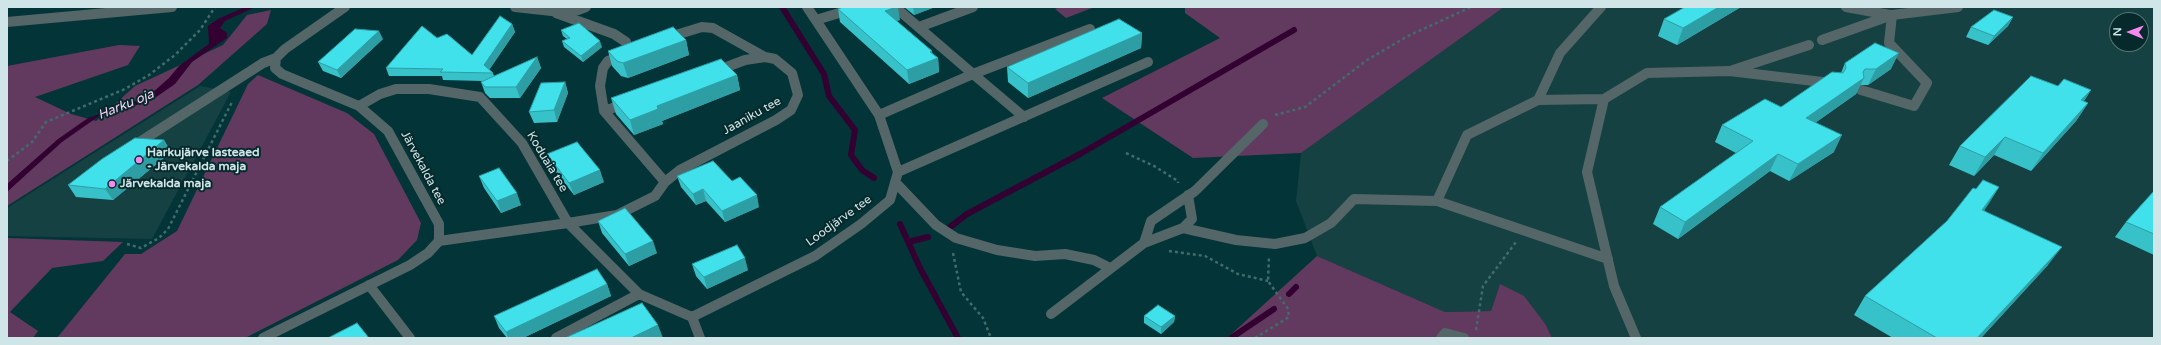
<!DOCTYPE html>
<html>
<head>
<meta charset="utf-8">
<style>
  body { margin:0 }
  #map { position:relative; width:2161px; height:345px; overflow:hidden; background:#033437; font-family:"Varela Round",sans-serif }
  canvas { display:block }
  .frame { position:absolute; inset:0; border:8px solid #cfe5e7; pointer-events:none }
  .north { position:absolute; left:2109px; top:12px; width:40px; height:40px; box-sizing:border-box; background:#06292b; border:1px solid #567476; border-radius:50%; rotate:271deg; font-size:11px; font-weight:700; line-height:16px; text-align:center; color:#cfe5e7 }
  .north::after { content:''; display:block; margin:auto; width:14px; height:18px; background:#f589ef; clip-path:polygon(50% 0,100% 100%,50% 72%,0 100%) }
</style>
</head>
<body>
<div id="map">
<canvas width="2161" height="345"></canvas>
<div class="frame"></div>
<div class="north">N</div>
</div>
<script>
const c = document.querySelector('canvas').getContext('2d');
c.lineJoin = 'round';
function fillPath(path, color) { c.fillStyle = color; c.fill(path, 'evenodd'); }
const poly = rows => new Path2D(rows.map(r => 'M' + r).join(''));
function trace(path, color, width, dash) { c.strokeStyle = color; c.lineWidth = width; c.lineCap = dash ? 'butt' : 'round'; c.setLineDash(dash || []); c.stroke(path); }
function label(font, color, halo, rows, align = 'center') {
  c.font = font + ' "Varela Round",sans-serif'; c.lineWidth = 4; c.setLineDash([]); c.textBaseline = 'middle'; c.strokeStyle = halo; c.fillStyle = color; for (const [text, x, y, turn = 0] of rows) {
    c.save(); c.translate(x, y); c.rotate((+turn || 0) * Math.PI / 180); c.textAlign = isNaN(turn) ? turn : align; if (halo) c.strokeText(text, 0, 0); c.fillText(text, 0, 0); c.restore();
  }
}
fillPath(poly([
  [1504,7,2154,7,2154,338,1552,338,1546,325,1500,284,1491,311,1445,312,1317,256,1296,201,1301,153],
  [2117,20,2141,20,2141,44,2117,44],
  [200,86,231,92,152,239,7,236,7,208]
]), '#164143');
fillPath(poly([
  [1061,7,1091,7,1092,8,1066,18,1055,9],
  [1185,7,1504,7,1301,153,1193,158,1102,98,1220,38,1185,13],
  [271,10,267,24,198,85,7,206,7,66,119,45,140,46,128,65,35,97,71,114,96,121,135,86,223,45,247,15],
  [258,75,347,113,374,134,421,223,417,240,398,260,245,338,57,338,125,254,141,254,177,231,248,84],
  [7,238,123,242,103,261,52,268,10,312,38,331,33,338,7,338],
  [1317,256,1445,312,1491,311,1500,284,1524,296,1546,325,1552,338,1227,338]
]), '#623a5f');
fillPath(poly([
  [245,7,274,7,253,8,225,21,220,28,227,33,227,38,192,62,175,84,152,100,121,110,102,114,62,142,7,192,7,184,58,139,88,118,144,98,152,93,169,78,179,66,209,44,208,26,218,19]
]), '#320031');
trace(poly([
  [782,7,824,74,829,96,855,130,851,155,862,170,874,178],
  [900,224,920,268,958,338],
  [950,227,967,214,1080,154,1294,30],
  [908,242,928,237],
  [1289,294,1296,287],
  [1231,338,1274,309]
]), '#320031', 6);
trace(poly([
  [1275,115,1305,107,1367,60,1408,36,1471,7],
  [1126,153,1154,166,1178,181,1178,183],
  [7,161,32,142,46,122,125,89,149,75,175,55,200,30,215,7],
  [127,244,141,248,159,238,168,229,232,102],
  [1169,251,1205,256,1238,274,1268,281],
  [953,253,961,292,983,318,991,338],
  [1476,330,1483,286,1516,242],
  [1255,338,1289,317,1288,309,1268,281,1269,257]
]), '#426b6d', 2.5, [3, 3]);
trace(poly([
  [515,7,570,13,586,7],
  [1846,7,1890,15],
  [556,13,614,34,626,42],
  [816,20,859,7],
  [7,22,172,7],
  [919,27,973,7],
  [666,38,702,27,713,28,765,57],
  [1822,40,1892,15],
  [1733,70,1809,45],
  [1861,90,1914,106,1927,83,1889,43,1892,15,1958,7],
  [1538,100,1560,53,1601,7],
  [627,103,604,111,665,182],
  [359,106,380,94,396,89,429,89,480,97,522,143,568,223,439,241],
  [604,111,600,86,603,68,608,61,623,55],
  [879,115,973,74,895,7],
  [1024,117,973,74,1090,29],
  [135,145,263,63,276,58],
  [898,172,1148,62],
  [895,182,936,225,956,238,997,250,1035,256,1065,254,1094,260,1110,268],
  [1437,201,1608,259],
  [568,223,617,215,655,196,665,182,680,170,776,120,791,110,798,95,792,73,775,59,765,57,745,60,716,71],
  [568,223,639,294,692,317],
  [1183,228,1236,240,1275,244,1305,238,1331,223,1354,199,1437,201,1467,135,1538,100,1604,99],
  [1144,243,1183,228,1192,219,1188,195],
  [369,285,410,338],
  [1051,314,1144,243,1151,221,1195,191,1263,124],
  [692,317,815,256,861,224,890,200,898,172,879,115,807,7],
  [692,317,700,338],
  [263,338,410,265,428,253,439,241,439,224,388,131,359,106,282,74,275,68,276,58,285,49,345,7],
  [556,338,639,294],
  [1441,338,1445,333,1464,338],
  [1636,338,1614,286,1587,172,1604,99,1647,73,1729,71,1831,83]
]), '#546667', 10);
fillPath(poly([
  [904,7,935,7,914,15],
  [1741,7,1677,45,1658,36,1664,19],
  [838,9,900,20,896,21,938,58,939,72,909,84,840,22],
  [2013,17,2008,26,1988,45,1966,37,1971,27],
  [512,24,515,32,489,70,493,73,494,76,537,57,541,68,520,98,490,98,485,93,481,82,483,81,443,80,442,76,389,76,386,68,437,38,472,55],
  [561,30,602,47,583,62,564,47,562,41,567,39,563,36],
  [1142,33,1141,48,1028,98,1008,82,1007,67],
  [383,39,341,78,323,71,318,62],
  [686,40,689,55,628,78,621,76,612,66,608,51],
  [1845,63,1891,69,1868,85,1860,85,1856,94,1815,123,1834,152,1789,181,1770,171,1678,239,1653,224,1660,207,1736,153,1715,142,1722,125,1781,107,1841,73],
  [737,75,740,90,662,121,663,124,634,135,616,114,611,98],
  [565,82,568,93,557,122,534,123,529,112],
  [2058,86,2091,90,2084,101,2088,103,2076,121,2031,171,1994,155,1974,176,1949,165,1960,146],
  [164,140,171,152,113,200,76,197,68,185],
  [547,154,604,182,574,195,551,166],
  [479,176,521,205,501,213,484,188],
  [677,176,732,181,759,207,725,222,706,201,696,205,681,187],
  [1999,187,1984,210,2048,265,1981,338,1893,338,1854,315,1865,296,1947,221,1976,189],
  [2154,191,2154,255,2115,237,2126,222],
  [598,221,657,253,629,266,602,233],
  [692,264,748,270,707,289,696,276],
  [607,284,611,296,523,338,507,338,499,328,494,316],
  [1144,316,1175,316,1174,322,1161,334,1144,323]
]), '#37c2c9');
fillPath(poly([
  [896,7,898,7,900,20,886,24,885,11],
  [913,7,935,7,914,15],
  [1719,7,1741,7,1677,45,1683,28],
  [2013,17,2008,26,1988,45,1994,36],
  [512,24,515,32,487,73,484,65],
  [379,31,383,39,341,78,337,70],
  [1142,33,1141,48,1028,98,1028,83],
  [686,40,689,55,628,78,623,63],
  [600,41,602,47,583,62,581,56],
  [932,51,933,60,938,58,939,72,909,84,907,70],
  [1899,53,1891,69,1868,85,1876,69],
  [537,57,541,68,520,98,516,87],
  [1865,69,1859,81,1864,78,1856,94,1798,135,1806,118],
  [737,75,740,90,662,121,663,124,634,135,630,120,657,106],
  [565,82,568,93,557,122,554,110],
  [2091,90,2079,108,2081,100],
  [2088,103,2076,121,2031,171,2043,153],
  [1842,135,1834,152,1789,181,1798,164],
  [2005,137,1994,155,1974,176,1985,157],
  [164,140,171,152,113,200,105,189],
  [1778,154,1770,171,1678,239,1685,222],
  [600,170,604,182,574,195,569,183],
  [1999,187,1988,205,1971,228,1982,210],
  [703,189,706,201,696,205,693,194],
  [517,193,521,205,501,213,497,201],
  [757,195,759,207,725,222,722,211],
  [653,241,657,253,629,266,625,254],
  [2062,247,2048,265,1981,338,1977,338],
  [745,258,748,270,707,289,704,277],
  [607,284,611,296,523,338,508,338,506,332],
  [1175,316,1174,322,1161,334,1161,327],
  [658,325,663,338,631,338]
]), '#2d9ea4');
const building = poly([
  [843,7,896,7,885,11,932,51,930,52,938,58,907,70,838,9,843,7],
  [1685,7,1719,7,1683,28,1664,19,1685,7],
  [1994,10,2013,17,1994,36,1971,27,1994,10],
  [500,16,512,24,484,65,493,73,440,72,443,69,386,68,422,26,437,38,447,34,472,55,500,16],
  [1119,19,1142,33,1028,83,1007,67,1119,19],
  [579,23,600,41,581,56,562,41,570,38,561,30,579,23],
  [673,27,686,40,623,63,617,61,608,51,673,27],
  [355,29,379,31,337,70,318,62,355,29],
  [1875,43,1899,53,1876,69,1865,69,1863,72,1864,78,1806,118,1842,135,1798,164,1778,154,1685,222,1660,207,1753,141,1722,125,1765,99,1781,107,1832,72,1843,73,1846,68,1845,63,1875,43],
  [537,57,516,87,485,87,481,82,537,57],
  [721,59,737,75,657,106,658,109,630,120,611,98,721,59],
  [2031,76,2058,86,2064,79,2091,90,2081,100,2088,103,2043,153,2005,137,1985,157,1960,146,2031,76],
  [565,82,554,110,529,112,541,83,565,82],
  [135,138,164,140,105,189,68,185,102,159,135,138],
  [577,142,600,170,569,183,547,154,577,142],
  [713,161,732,181,740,177,757,195,722,211,703,189,693,194,677,176,713,161],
  [499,168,517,193,497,201,479,176,499,168],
  [1983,180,1999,187,1982,210,2062,247,1977,338,1937,338,1865,296,1947,221,1973,188,1976,189,1983,180],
  [2154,191,2154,234,2126,222,2154,191],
  [625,208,653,241,625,254,598,221,625,208],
  [737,245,745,258,704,277,692,264,737,245],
  [597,269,607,284,506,332,494,316,597,269],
  [642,303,658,325,631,338,565,338,642,303],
  [1158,305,1175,316,1161,327,1144,316,1158,305],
  [357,323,369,338,328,338,357,323]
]);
fillPath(building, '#40e1ea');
trace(building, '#2d9ea4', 1);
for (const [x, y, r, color] of [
  [139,160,4,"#f589ef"],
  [112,184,4,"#f589ef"]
]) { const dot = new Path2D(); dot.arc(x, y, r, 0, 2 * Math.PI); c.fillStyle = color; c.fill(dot); trace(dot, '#06292b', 1.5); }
label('12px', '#cfe5e7', '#06292b', [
  ["Jaaniku tee",752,116,-29],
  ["Koduaia tee",547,162,59],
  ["Järvekalda tee",423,168,62],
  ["Loodjärve tee",839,221,-36]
]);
label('bold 12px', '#cfe5e7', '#06292b', [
  ["Harkujärve lasteaed",147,153],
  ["- Järvekalda maja",147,167],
  ["Järvekalda maja",120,184]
], 'left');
label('italic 13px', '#f9d2f6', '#06292b', [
  ["Harku oja",126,105,-22]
]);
</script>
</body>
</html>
